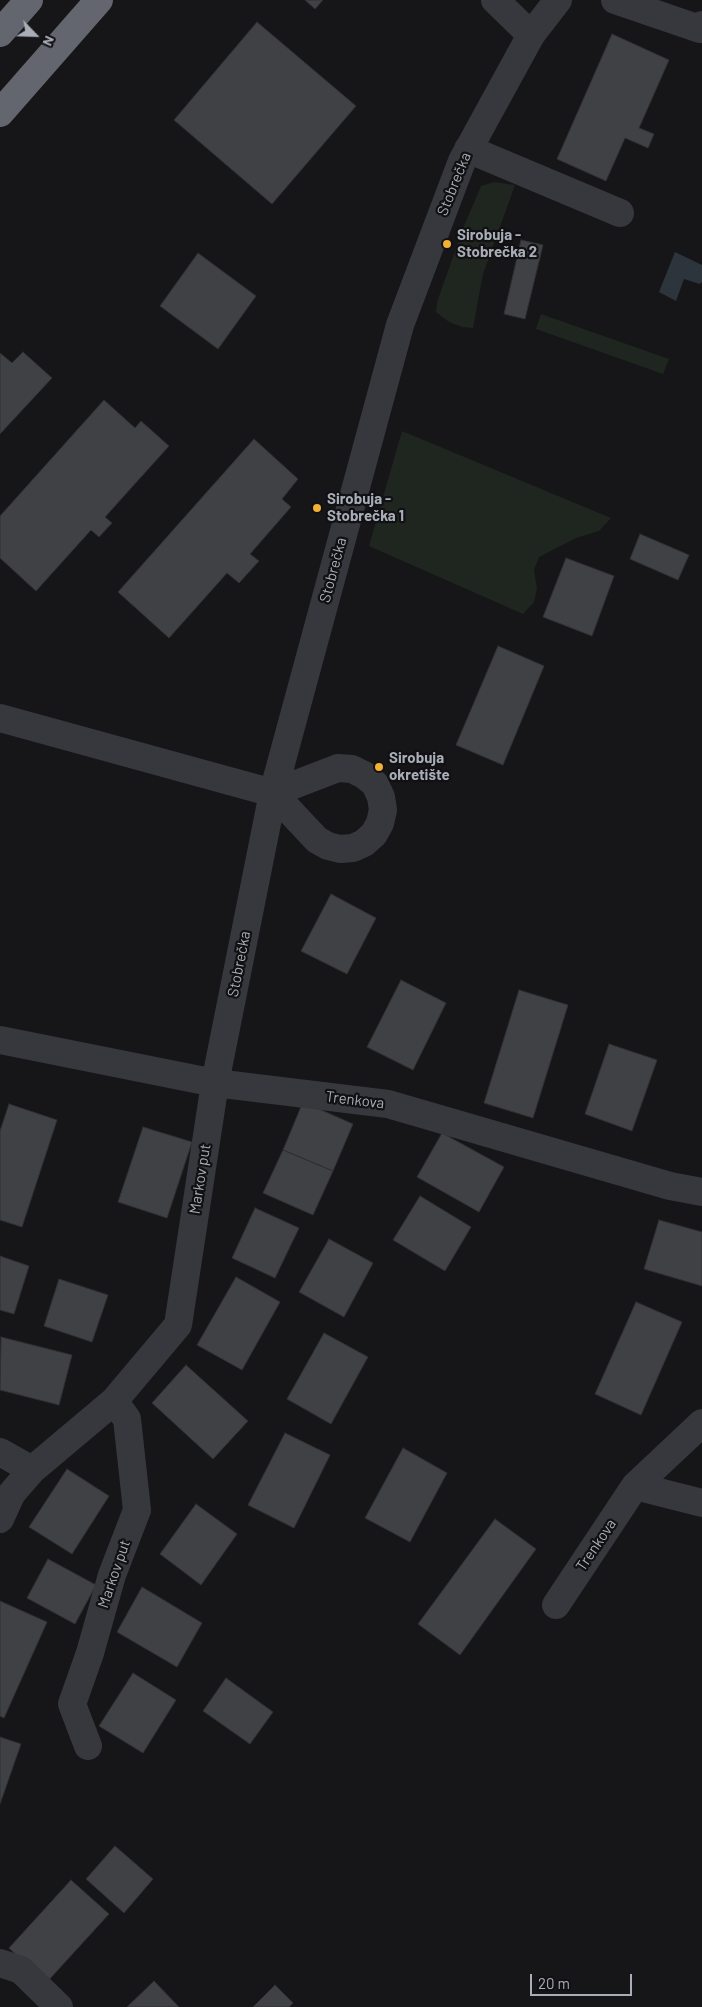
<!DOCTYPE html>
<html>
<head>
<meta charset="utf-8">
<style>
  body { margin:0 }
  #map { position:relative; width:702px; height:2007px; overflow:hidden; background:#161618; font-family:Barlow,sans-serif }
  canvas { display:block }
  .north { position:absolute; left:10px; top:10px; width:50px; height:50px; -webkit-text-stroke:4px #111113; paint-order:stroke; rotate:114deg; font-size:14px; font-weight:700; line-height:20px; text-align:center; color:#a8adb8 }
  .north::after { content:''; display:block; margin:auto; width:18px; height:22px; background:#a8adb8; clip-path:polygon(50% 0,100% 100%,50% 72%,0 100%) }
  .scale { position:absolute; left:530px; top:1974px; width:102px; height:22px; box-sizing:border-box; border:2px solid #a8adb8; border-top:0; padding-left:6px; font-size:15px; line-height:18px; white-space:nowrap; color:#a8adb8; -webkit-text-stroke:4px #111113; paint-order:stroke }
</style>
</head>
<body>
<div id="map">
<canvas width="702" height="2007"></canvas>
<div class="north">N</div>
<div class="scale">20 m</div>
</div>
<script>
const c = document.querySelector('canvas').getContext('2d');
c.lineJoin = 'round';
function fillPath(path, color) { c.fillStyle = color; c.fill(path, 'evenodd'); }
const poly = rows => new Path2D(rows.map(r => 'M' + r).join(''));
function trace(path, color, width, dash) { c.strokeStyle = color; c.lineWidth = width; c.lineCap = dash ? 'butt' : 'round'; c.setLineDash(dash || []); c.stroke(path); }
function label(font, color, halo, rows, align = 'center') {
  c.font = font + ' Barlow,sans-serif'; c.lineWidth = 4.5; c.setLineDash([]); c.textBaseline = 'middle'; c.strokeStyle = halo; c.fillStyle = color; for (const [text, x, y, turn = 0] of rows) {
    c.save(); c.translate(x, y); c.rotate((+turn || 0) * Math.PI / 180); c.textAlign = isNaN(turn) ? turn : align; if (halo) c.strokeText(text, 0, 0); c.fillText(text, 0, 0); c.restore();
  }
}
fillPath(poly([
  [494,182,515,185,483,274,473,328,462,327,449,322,436,312,437,302,464,226,481,186],
  [541,314,669,359,663,374,536,329],
  [402,431,611,518,599,531,576,538,539,557,534,570,537,589,534,602,523,614,369,546]
]), '#1e261f');
fillPath(poly([
  [675,252,702,265,702,282,700,284,684,279,676,301,659,292]
]), '#2c353c');
const building = poly([
  [305,0,323,0,315,9,305,0],
  [257,22,356,106,272,204,174,120,257,22],
  [612,34,669,60,639,128,654,134,648,148,625,138,606,181,557,159,612,34],
  [521,240,543,245,525,319,504,314,521,240],
  [198,253,256,296,218,349,160,306,198,253],
  [23,352,52,378,0,434,0,353,12,363,23,352],
  [104,400,135,428,141,421,169,446,105,517,112,523,99,537,91,530,36,591,0,558,0,516,104,400],
  [254,439,298,479,282,499,291,507,250,554,259,561,239,583,227,573,169,638,118,592,254,439],
  [640,534,689,555,678,580,630,559,640,534],
  [566,558,614,576,592,636,543,617,566,558],
  [498,646,544,666,503,765,456,745,498,646],
  [331,894,376,918,347,974,301,951,331,894],
  [401,980,446,1003,413,1070,367,1047,401,980],
  [519,990,568,1005,533,1118,484,1103,519,990],
  [609,1044,657,1060,632,1131,585,1114,609,1044],
  [303,1102,353,1124,333,1171,283,1150,303,1102],
  [9,1104,57,1120,22,1227,0,1220,0,1131,9,1104],
  [143,1127,192,1142,167,1218,118,1202,143,1127],
  [442,1133,504,1167,479,1212,417,1177,442,1133],
  [283,1150,333,1171,313,1215,263,1193,283,1150],
  [420,1196,471,1227,445,1271,393,1240,420,1196],
  [255,1208,299,1228,275,1278,232,1258,255,1208],
  [659,1220,702,1232,702,1286,644,1269,659,1220],
  [329,1239,373,1263,344,1317,299,1292,329,1239],
  [0,1256,29,1266,14,1314,0,1310,0,1256],
  [236,1277,280,1302,242,1370,197,1345,236,1277],
  [59,1279,108,1295,92,1342,44,1326,59,1279],
  [636,1302,682,1322,641,1415,595,1394,636,1302],
  [324,1333,368,1357,331,1424,287,1399,324,1333],
  [1,1337,72,1355,59,1405,0,1390,1,1337],
  [186,1365,248,1421,213,1459,152,1403,186,1365],
  [285,1433,330,1455,294,1528,248,1505,285,1433],
  [403,1448,447,1473,410,1542,365,1518,403,1448],
  [67,1469,109,1496,72,1554,29,1527,67,1469],
  [196,1504,237,1534,201,1585,160,1554,196,1504],
  [495,1519,536,1549,460,1655,418,1624,495,1519],
  [48,1559,96,1585,75,1624,27,1598,48,1559],
  [142,1587,202,1623,177,1667,117,1632,142,1587],
  [0,1601,47,1622,4,1718,0,1716,0,1601],
  [133,1673,176,1700,143,1753,99,1726,133,1673],
  [226,1678,273,1712,250,1744,203,1711,226,1678],
  [0,1737,21,1744,0,1804,0,1737],
  [115,1846,153,1879,124,1913,86,1879,115,1846],
  [71,1880,109,1914,46,1983,9,1948,71,1880],
  [154,1981,179,2007,127,2007,154,1981],
  [275,1985,293,2003,289,2007,253,2007,275,1985]
]);
fillPath(building, '#404145');
trace(building, '#303034', 1);
trace(poly([
  [495,0,531,35],
  [615,0,700,29,702,25],
  [468,149,620,213],
  [0,718,273,793],
  [338,768,352,769,364,775,375,784,381,797,383,810,380,823,374,834,364,843,353,848,340,849,328,846,317,840,273,793,338,768],
  [0,1040,215,1083,388,1104,670,1186,702,1192],
  [0,1452,32,1470],
  [635,1486,702,1503],
  [0,1519,12,1493,32,1470,114,1401,178,1325,215,1083,273,793,400,325,462,161,531,35,558,0],
  [556,1605,635,1486,702,1423],
  [88,1746,72,1704,90,1653,112,1575,137,1510,127,1419,114,1401],
  [0,1963,21,1970,59,2007]
]), '#37383d', 28);
trace(poly([
  [0,33,29,0],
  [0,113,99,0]
]), '#63666e', 28);
for (const [x, y, r, color] of [
  [447,244,5,"#f2b134"],
  [317,508,5,"#f2b134"],
  [379,767,5,"#f2b134"]
]) { const dot = new Path2D(); dot.arc(x, y, r, 0, 2 * Math.PI); c.fillStyle = color; c.fill(dot); trace(dot, '#111113', 2); }
label('15px', '#a8adb8', '#111113', [
  ["Stobrečka",454,184,-68],
  ["Stobrečka",333,570,-75],
  ["Stobrečka",239,964,-79],
  ["Trenkova",355,1100,7],
  ["Markov put",200,1179,-81],
  ["Trenkova",596,1545,-56],
  ["Markov put",114,1574,-71]
]);
label('bold 15px', '#a8adb8', '#111113', [
  ["Sirobuja -",457,235],
  ["Stobrečka 2",457,252],
  ["Sirobuja -",327,499],
  ["Stobrečka 1",327,516],
  ["Sirobuja",389,758],
  ["okretište",389,775]
], 'left');
</script>
</body>
</html>
